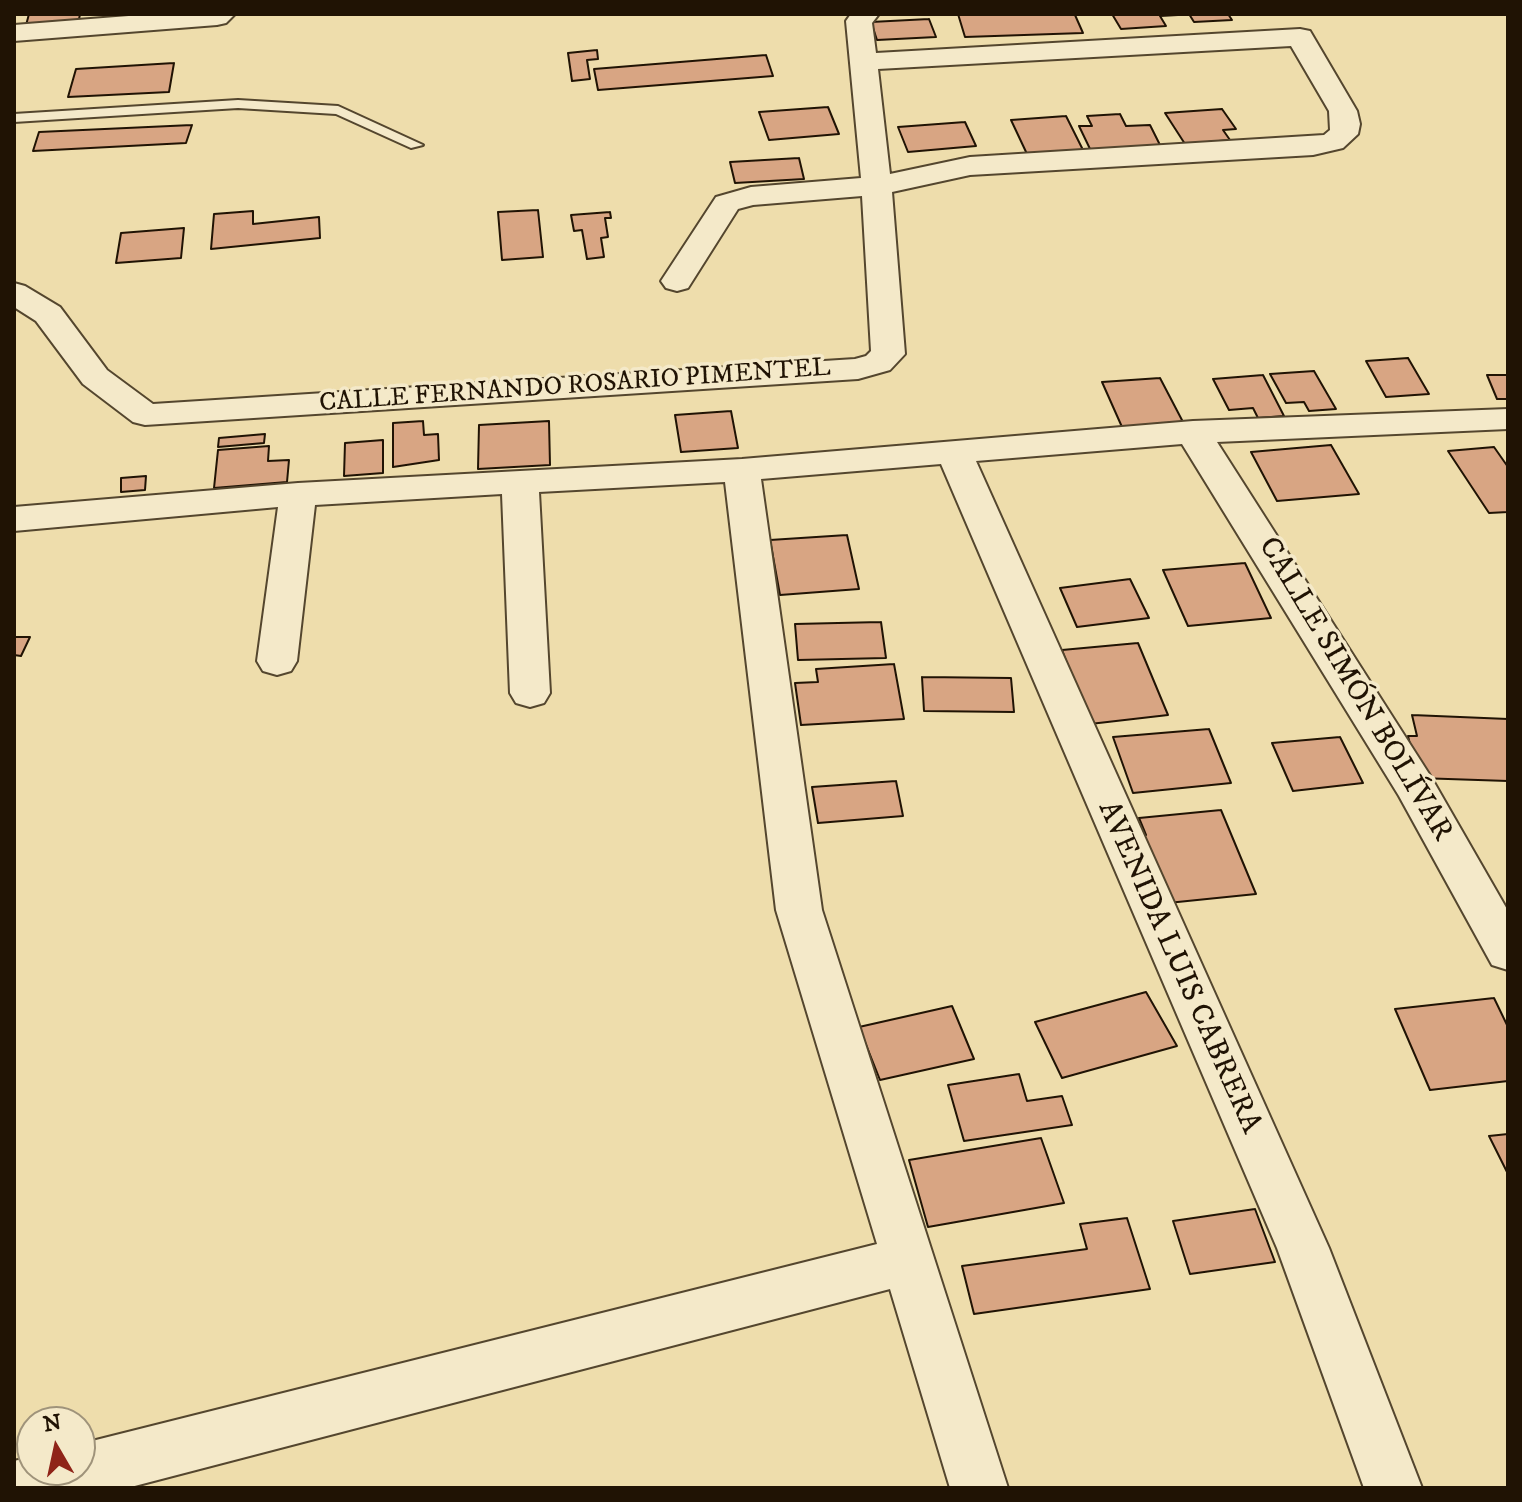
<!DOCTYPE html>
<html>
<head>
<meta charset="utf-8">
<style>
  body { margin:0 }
  #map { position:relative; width:1522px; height:1502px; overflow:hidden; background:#eeddac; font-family:"IM FELL DW Pica",serif }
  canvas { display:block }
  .frame { position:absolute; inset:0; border:16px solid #201304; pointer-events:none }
  .north { position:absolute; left:16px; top:1406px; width:80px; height:80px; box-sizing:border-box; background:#f4e9c9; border:2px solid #9f937a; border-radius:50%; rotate:351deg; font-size:22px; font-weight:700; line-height:32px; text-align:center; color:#201304 }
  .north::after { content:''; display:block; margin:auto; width:28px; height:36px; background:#8f2418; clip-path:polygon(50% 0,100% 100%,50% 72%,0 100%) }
</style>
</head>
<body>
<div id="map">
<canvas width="1522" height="1502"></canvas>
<div class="frame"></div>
<div class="north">N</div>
</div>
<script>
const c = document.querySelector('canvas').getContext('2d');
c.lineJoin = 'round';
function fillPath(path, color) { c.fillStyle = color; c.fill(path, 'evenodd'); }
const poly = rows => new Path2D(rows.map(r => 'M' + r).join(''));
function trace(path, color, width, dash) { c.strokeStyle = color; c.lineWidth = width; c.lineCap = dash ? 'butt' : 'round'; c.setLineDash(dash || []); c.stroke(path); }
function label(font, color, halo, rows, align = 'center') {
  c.font = font + ' "IM FELL DW Pica",serif'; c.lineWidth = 7; c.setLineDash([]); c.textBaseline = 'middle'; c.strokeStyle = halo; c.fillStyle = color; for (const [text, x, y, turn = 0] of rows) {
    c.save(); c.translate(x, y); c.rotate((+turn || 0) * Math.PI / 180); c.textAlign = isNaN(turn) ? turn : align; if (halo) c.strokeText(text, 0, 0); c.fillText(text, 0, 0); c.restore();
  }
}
const building = poly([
  [29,14,80,14,78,25,25,29,29,14],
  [958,14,1075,15,1083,33,965,37,958,14],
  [1112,14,1178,14,1178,15,1160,16,1166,26,1121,29,1112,14],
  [1189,14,1228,14,1232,20,1194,22,1189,14],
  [929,19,936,37,877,40,871,22,929,19],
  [597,50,598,59,587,60,590,79,572,81,568,53,597,50],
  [766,55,773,76,598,90,594,69,766,55],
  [174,63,169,92,68,97,76,69,174,63],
  [828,107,839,134,769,140,759,112,828,107],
  [1222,109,1236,129,1223,130,1230,140,1185,144,1165,113,1222,109],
  [1120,114,1126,126,1150,125,1161,147,1091,151,1079,126,1092,126,1087,116,1120,114],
  [1066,116,1083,150,1027,154,1011,120,1066,116],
  [965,122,976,146,908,152,898,127,965,122],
  [192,125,186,143,33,151,39,132,192,125],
  [799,158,804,179,735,183,730,162,799,158],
  [538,210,543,257,502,260,498,212,538,210],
  [253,211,253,224,319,217,320,238,211,249,214,214,253,211],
  [610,212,611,218,605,218,608,237,601,238,604,257,587,259,582,230,574,231,571,215,610,212],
  [184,228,181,258,116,263,121,233,184,228],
  [1408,358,1429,394,1386,397,1366,361,1408,358],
  [1314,371,1336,409,1309,411,1304,402,1286,403,1270,374,1314,371],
  [1263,375,1284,416,1258,418,1253,408,1229,410,1213,379,1263,375],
  [1487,375,1508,375,1508,399,1497,399,1487,375],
  [1160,378,1183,422,1122,427,1102,382,1160,378],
  [731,411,738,448,681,452,675,415,731,411],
  [423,421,424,435,438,434,439,460,393,467,393,423,423,421],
  [549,421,550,465,478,469,479,425,549,421],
  [265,434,264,443,218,447,219,438,265,434],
  [383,440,383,473,344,476,345,443,383,440],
  [1331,445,1359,494,1277,501,1251,452,1331,445],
  [269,446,268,461,289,460,287,482,214,488,218,450,269,446],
  [1494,447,1508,467,1508,512,1489,513,1448,451,1494,447],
  [146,476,145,490,121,492,121,478,146,476],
  [847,535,859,589,780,595,770,540,847,535],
  [1245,563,1271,618,1188,626,1163,570,1245,563],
  [1130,579,1149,618,1077,627,1060,588,1130,579],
  [881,622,886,658,798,660,795,624,881,622],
  [14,637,30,637,21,656,14,655,14,637],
  [1138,643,1168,715,1090,724,1062,650,1138,643],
  [894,664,904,719,801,725,795,683,818,682,816,669,894,664],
  [922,677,1011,678,1014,712,924,711,922,677],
  [1412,715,1508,719,1508,781,1418,778,1408,736,1417,736,1412,715],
  [1209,729,1231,783,1133,793,1113,737,1209,729],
  [1340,737,1363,783,1293,791,1272,743,1340,737],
  [896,781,903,816,818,823,812,787,896,781],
  [1221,810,1256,894,1158,904,1132,836,1146,835,1139,818,1221,810],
  [1146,992,1177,1046,1062,1078,1035,1022,1146,992],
  [1494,998,1508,1027,1508,1081,1430,1090,1395,1009,1494,998],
  [952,1006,974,1059,880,1080,859,1027,952,1006],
  [1019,1074,1027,1101,1062,1096,1072,1125,964,1141,948,1085,1019,1074],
  [1508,1134,1508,1174,1489,1136,1508,1134],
  [1041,1138,1064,1203,928,1227,909,1160,1041,1138],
  [1255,1209,1275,1262,1190,1274,1173,1221,1255,1209],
  [1127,1218,1150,1289,974,1314,962,1266,1087,1249,1080,1224,1127,1218]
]);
fillPath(building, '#d8a583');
trace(building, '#201304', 2);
const lane = poly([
  [238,100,338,106,423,145,411,148,336,114,238,108,14,122,14,114,238,100]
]);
const street = poly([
  [154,14,235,14,226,23,217,25,14,41,14,25,154,14],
  [851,14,879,14,872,23,876,53,1300,29,1310,31,1357,111,1360,124,1358,134,1343,148,1313,155,970,175,892,192,905,354,890,370,858,379,145,425,133,422,83,384,36,321,14,307,14,283,25,286,60,307,107,370,153,404,855,359,866,356,871,351,862,196,753,205,738,209,688,288,677,291,666,288,661,281,716,197,751,187,861,178,846,21,851,14],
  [1291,46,1329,111,1330,130,1324,135,970,157,890,174,878,69,1291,46],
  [1508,409,1508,429,1217,442,1431,777,1508,911,1508,970,1492,965,1399,796,1182,444,976,461,1329,1248,1422,1488,1364,1488,1277,1248,941,464,761,479,822,910,1008,1488,950,1488,890,1289,127,1488,14,1488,14,1461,18,1460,32,1456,32,1470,80,1470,80,1444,877,1244,776,910,725,482,539,492,550,693,544,703,530,707,516,703,510,693,502,494,315,505,297,661,291,671,277,675,263,671,257,661,278,507,14,531,14,507,298,483,742,459,1193,421,1508,409]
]);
trace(lane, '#54462e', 4);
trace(street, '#54462e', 4);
fillPath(lane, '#f4e9c9');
fillPath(street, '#f4e9c9');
label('26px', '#201304', '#f4e9c9', [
  ["CALLE FERNANDO ROSARIO PIMENTEL",575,387,-4]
]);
label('30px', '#201304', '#f4e9c9', [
  ["CALLE SIMÓN BOLÍVAR",1354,690,59],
  ["AVENIDA LUIS CABRERA",1178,968,66]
]);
</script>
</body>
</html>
